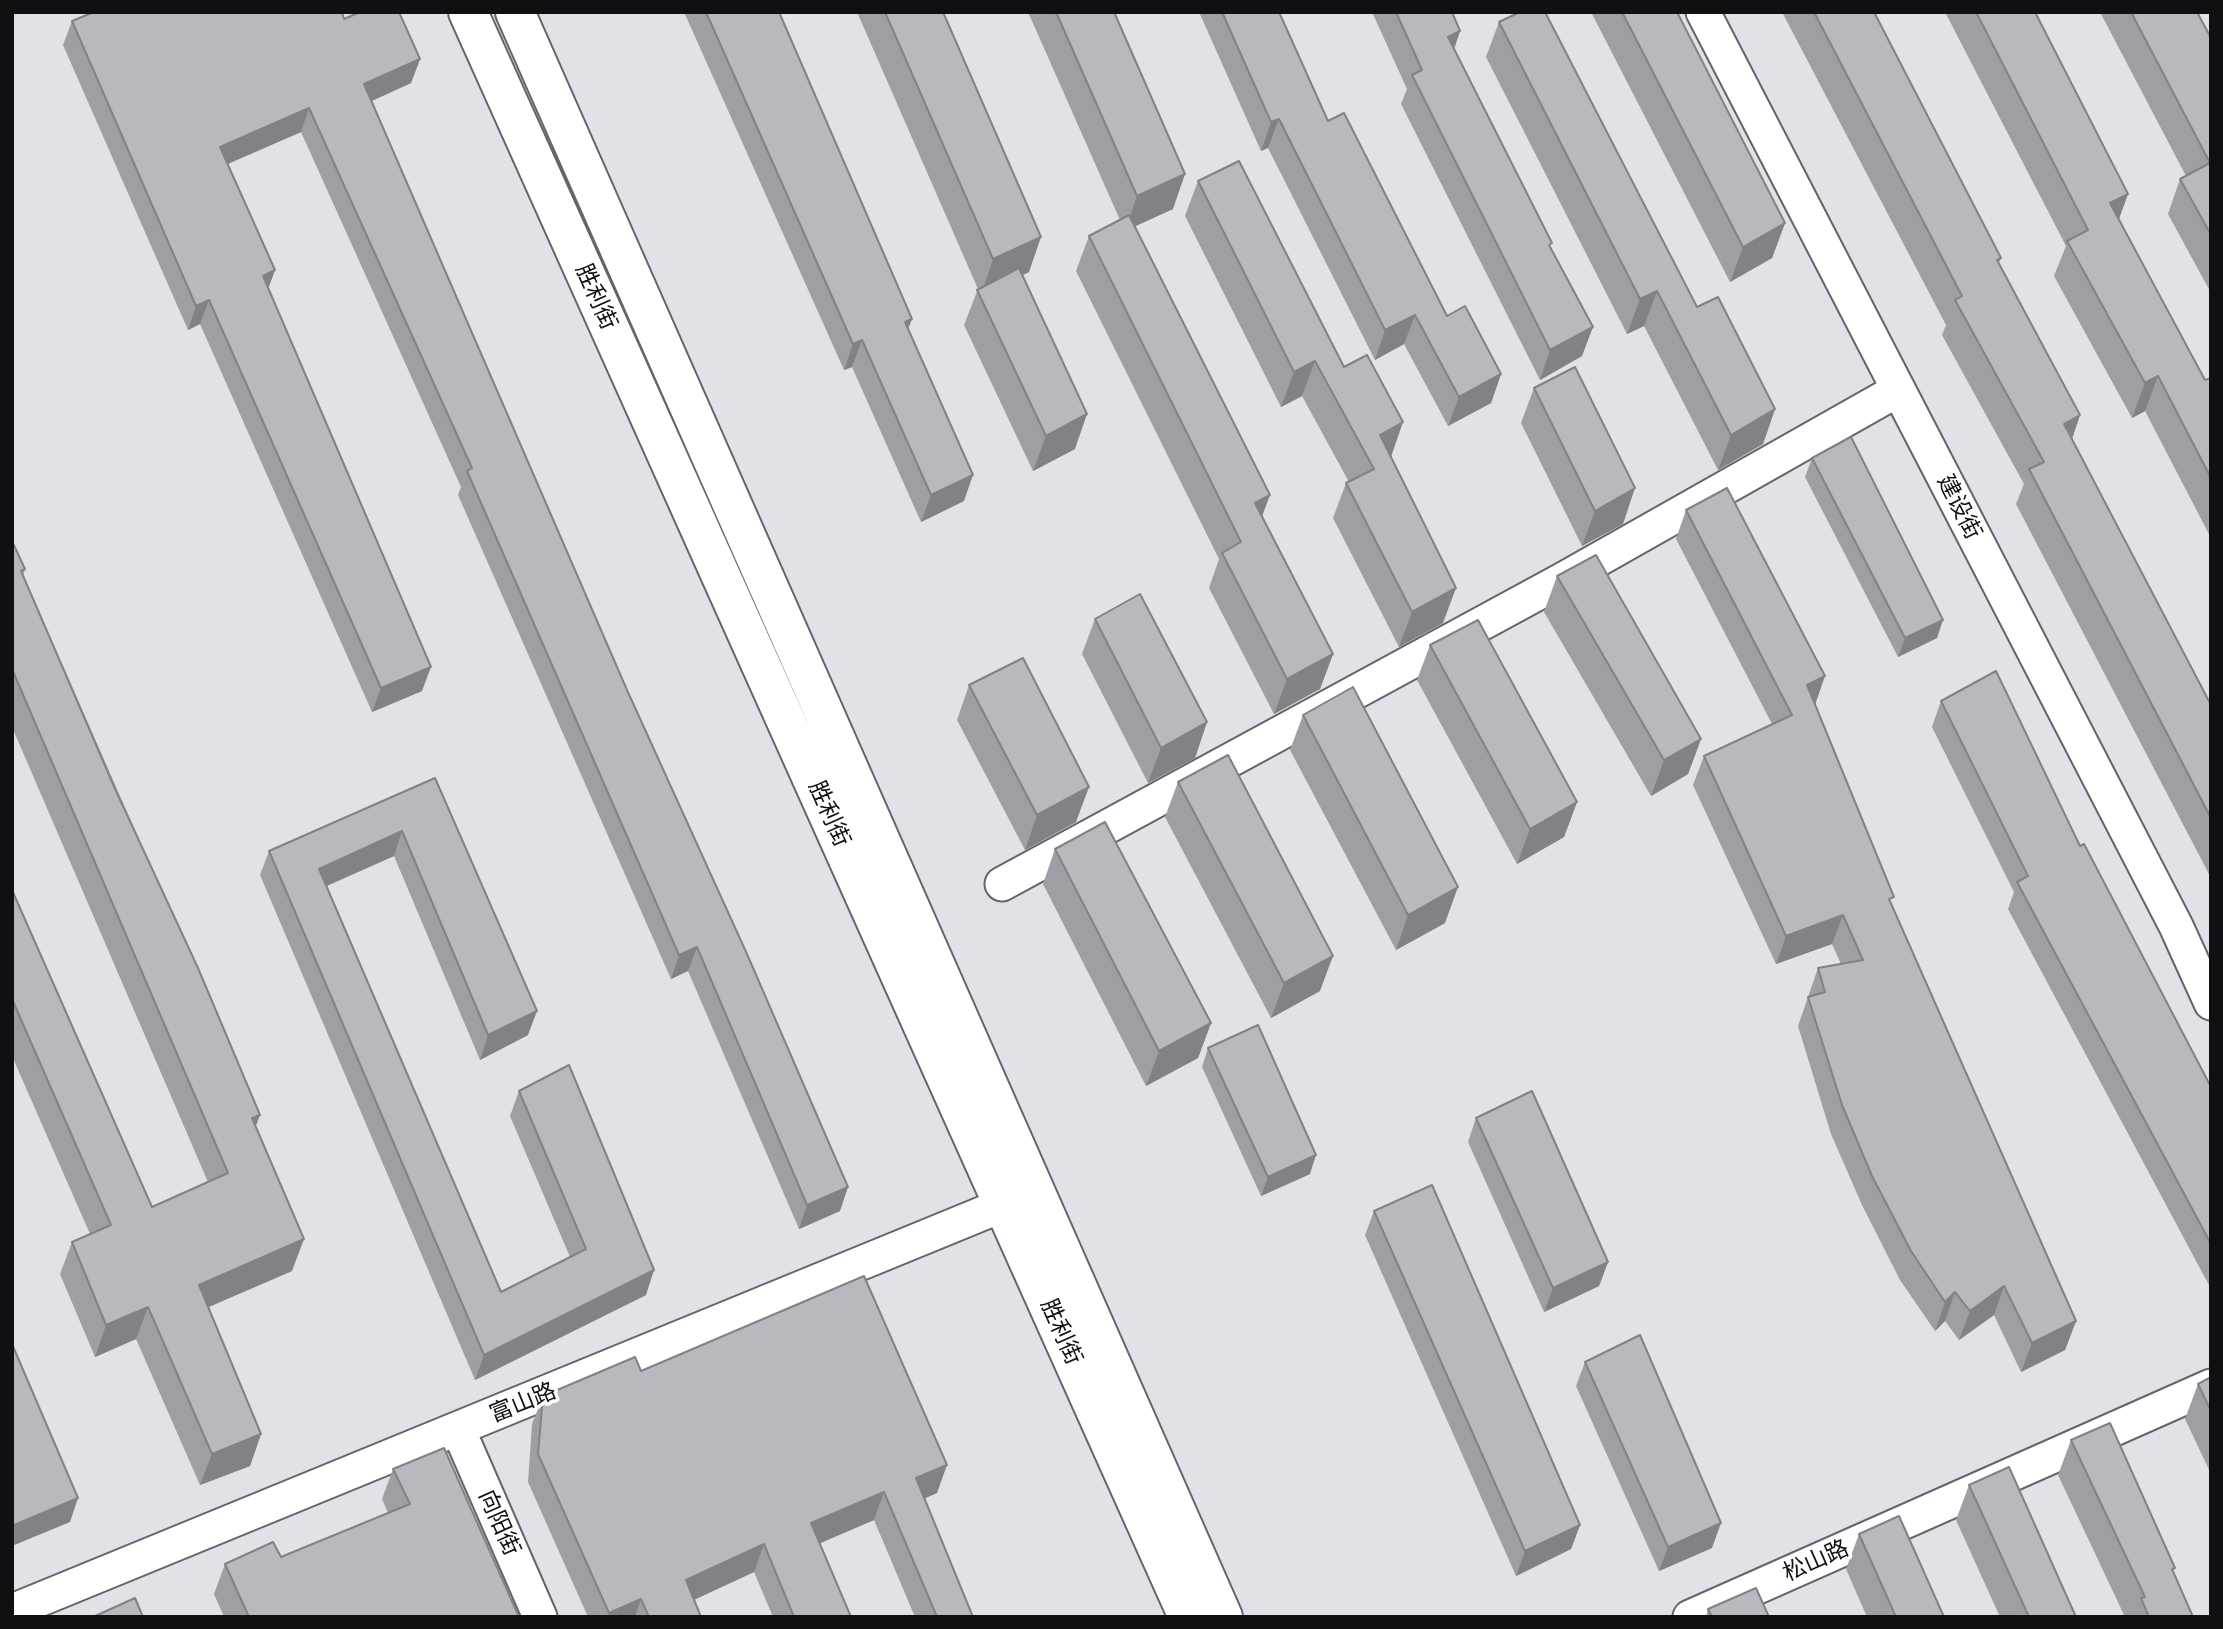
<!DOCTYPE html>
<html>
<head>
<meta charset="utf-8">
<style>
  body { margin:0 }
  #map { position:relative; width:2223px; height:1629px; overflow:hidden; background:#e1e2e8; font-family:Quicksand,sans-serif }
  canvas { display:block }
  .frame { position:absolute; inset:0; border:14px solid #101012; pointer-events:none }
</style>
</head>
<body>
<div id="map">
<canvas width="2223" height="1629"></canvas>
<div class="frame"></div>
</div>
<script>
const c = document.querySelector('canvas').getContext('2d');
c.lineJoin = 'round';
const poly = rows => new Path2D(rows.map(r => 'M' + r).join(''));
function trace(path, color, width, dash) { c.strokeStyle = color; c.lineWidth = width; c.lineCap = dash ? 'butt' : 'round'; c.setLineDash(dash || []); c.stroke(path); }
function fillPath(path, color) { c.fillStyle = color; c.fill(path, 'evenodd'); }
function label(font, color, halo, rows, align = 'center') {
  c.font = font + ' Quicksand,"Noto Sans SC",sans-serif'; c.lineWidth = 7; c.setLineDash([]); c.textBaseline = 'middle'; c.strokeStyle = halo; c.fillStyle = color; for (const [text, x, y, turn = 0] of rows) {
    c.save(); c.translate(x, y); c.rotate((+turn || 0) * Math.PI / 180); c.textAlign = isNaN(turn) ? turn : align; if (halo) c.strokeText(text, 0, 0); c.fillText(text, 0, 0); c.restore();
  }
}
const minor = poly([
  [1703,12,2176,926,2211,1003],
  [1002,884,1562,580,1898,390],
  [458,1429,540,1617],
  [12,1611,1025,1196],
  [1690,1617,2211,1386]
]);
const major = poly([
  [468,12,1188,1617],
  [515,12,1223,1617]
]);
trace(minor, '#64656b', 37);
trace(major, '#64656b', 42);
trace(minor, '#fff', 33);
trace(major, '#fff', 38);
fillPath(poly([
  [684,12,779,12,908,330,964,501,921,522,852,367,844,370],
  [857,12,943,12,1029,272,1022,275,1075,449,1033,471,964,325,978,289],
  [1028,12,1114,12,1173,209,1135,226,1262,517,1333,654,1320,689,1274,714,1209,588,1219,559,1076,271,1089,236,1120,220],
  [1199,12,1279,12,1328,121,1447,316,1501,374,1491,403,1448,426,1404,344,1375,360,1268,148,1261,151],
  [1372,12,1452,12,1460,31,1454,49,1550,248,1582,356,1540,380,1401,104,1407,89],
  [1591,12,1677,12,1785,223,1772,258,1730,282],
  [1782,12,1874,12,2001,258,1999,263,2080,415,2072,439,2211,705,2211,878,2016,504,2024,484,1942,335,1946,325],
  [1945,12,2035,12,2128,194,2119,219,2205,380,2211,378,2211,538,2145,411,2132,418,2054,276,2066,246],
  [2100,12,2197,12,2211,38,2211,293,2168,214,2180,179,2186,176],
  [344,19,420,59,411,83,372,101,840,1211,799,1229,688,971,671,979,458,495,461,487,301,132,228,164,275,270,268,289,422,691,372,712,200,324,188,330,63,45,72,21],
  [1499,22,1697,307,1775,409,1763,444,1718,470,1644,326,1627,334,1486,57],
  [1198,181,1344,367,1391,457,1443,623,1399,647,1333,518,1346,483,1349,482,1302,396,1281,407,1185,216],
  [1534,388,1623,524,1582,546,1521,423],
  [1812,458,1937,638,1898,657,1805,477],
  [1686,510,1815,704,1891,903,2076,1321,2065,1350,2021,1372,1994,1315,1959,1340,1945,1321,1935,1331,1900,1280,1862,1205,1831,1134,1798,1026,1818,968,1841,964,1832,944,1776,964,1693,785,1704,756,1772,724,1676,539],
  [12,541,25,569,23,575,260,1115,255,1127,292,1271,208,1307,261,1434,250,1466,200,1485,136,1339,95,1357,60,1274,72,1242,90,1234,12,1056,12,890,152,1207,208,1182,12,727],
  [1557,576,1701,739,1688,774,1651,796,1544,612],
  [1095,619,1207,722,1195,758,1148,783,1082,654],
  [1430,645,1577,802,1564,837,1517,864,1417,680],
  [969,685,1076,822,1025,850,957,720],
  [1941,701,2080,846,2211,1087,2211,1289,2008,909,2014,892,1932,727],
  [1303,715,1445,923,1396,950,1290,750],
  [435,778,528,1035,480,1060,394,856,327,886,501,1292,570,1257,510,1116,519,1091,646,1295,475,1380,260,875,269,851],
  [1178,782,1320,991,1271,1018,1165,817],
  [1055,849,1211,1023,1198,1058,1146,1086,1043,884],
  [1208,1048,1310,1174,1261,1196,1202,1067],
  [1476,1118,1608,1262,1599,1286,1544,1312,1468,1142],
  [1374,1211,1580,1525,1571,1549,1516,1576,1365,1235],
  [1585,1362,1712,1548,1659,1571,1576,1386],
  [641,1371,937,1493,924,1499,973,1617,915,1617,874,1520,819,1543,851,1617,773,1617,754,1572,694,1600,701,1617,588,1617,528,1482,532,1424,543,1396],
  [2211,1377,2211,1474,2185,1419,2198,1384],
  [2071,1440,2173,1573,2193,1617,2125,1617,2058,1475],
  [393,1469,519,1617,224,1617,214,1594,225,1564,281,1557,388,1513,382,1499],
  [1969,1485,2076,1617,2000,1617,1956,1520],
  [1859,1534,1944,1617,1867,1617,1846,1569],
  [1708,1609,1769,1617,1706,1617]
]), '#9e9fa4');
fillPath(poly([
  [1460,31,1450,61,1448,37],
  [420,59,411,83,356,108,364,84],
  [309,108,301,132,211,171,220,147],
  [1279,119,1268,148,1261,151,1271,122],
  [1185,174,1173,209,1125,231,1137,196],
  [2128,194,2115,229,2110,203],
  [1785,223,1772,258,1730,282,1743,247],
  [1041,237,1029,272,981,295,993,259],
  [275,270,266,294,263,276],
  [1657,291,1644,326,1627,334,1640,299],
  [209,300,200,324,188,330,196,306],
  [1415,315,1404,344,1375,360,1385,330],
  [912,319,902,345,905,322],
  [1593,327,1582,356,1540,380,1550,350],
  [862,340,852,367,844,370,853,344],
  [1315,361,1302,396,1281,407,1294,372],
  [1501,374,1491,403,1448,426,1459,397],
  [2158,376,2145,411,2132,418,2145,383],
  [1775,409,1763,444,1718,470,1731,435],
  [1087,414,1075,449,1033,471,1046,436],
  [2080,415,2068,450,2064,424],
  [1403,422,1391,457,1380,435],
  [973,475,964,501,921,522,931,495],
  [1635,488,1623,524,1582,546,1595,511],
  [1270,495,1257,530,1255,503],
  [1456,588,1443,623,1399,647,1412,612],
  [1943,620,1937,638,1898,657,1905,638],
  [1333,654,1320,689,1274,714,1287,679],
  [431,667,422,691,372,712,381,688],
  [1825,676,1815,705,1807,685],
  [1207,722,1195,758,1148,783,1161,748],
  [1701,739,1688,774,1651,796,1664,760],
  [1089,787,1076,822,1025,850,1037,815],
  [1577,802,1564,837,1517,864,1530,829],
  [402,831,394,856,310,893,319,869],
  [1458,887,1445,923,1396,950,1408,915],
  [1843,915,1832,944,1776,964,1786,936],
  [697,947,688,971,671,979,679,955],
  [1333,956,1320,991,1271,1018,1284,983],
  [537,1011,528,1035,480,1060,488,1035],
  [1211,1023,1198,1058,1146,1086,1159,1051],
  [260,1115,248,1146,252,1118],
  [1316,1155,1310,1174,1261,1196,1268,1177],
  [848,1187,840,1211,799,1229,807,1205],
  [304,1239,292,1271,188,1316,199,1285],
  [1608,1262,1599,1286,1544,1312,1553,1288],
  [654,1270,646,1295,475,1380,484,1355],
  [2004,1286,1994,1315,1959,1340,1970,1311],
  [1955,1292,1945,1321,1935,1331,1945,1302],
  [148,1307,136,1339,95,1357,106,1325],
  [2076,1321,2065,1350,2021,1372,2032,1343],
  [261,1434,250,1466,200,1485,212,1454],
  [947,1465,937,1493,906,1506,916,1478],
  [884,1492,874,1520,800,1552,811,1523],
  [78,1498,70,1522,12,1546,12,1526],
  [1721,1523,1712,1548,1659,1571,1668,1547],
  [1580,1525,1571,1549,1516,1576,1525,1551],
  [764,1544,754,1572,676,1608,686,1580],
  [641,1599,635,1617,608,1617,609,1613]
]), '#818286');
const building = poly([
  [94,12,342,12,344,19,360,12,399,12,420,59,364,84,627,690,747,954,848,1187,807,1205,697,947,679,955,467,471,472,468,309,108,220,147,275,270,263,276,431,667,381,688,209,300,196,306,72,21,94,12],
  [706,12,779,12,912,319,905,322,973,475,931,495,862,340,853,344,706,12],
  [885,12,943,12,1041,237,993,259,885,12],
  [1056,12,1114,12,1185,174,1137,196,1056,12],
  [1222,12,1279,12,1328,121,1344,113,1447,316,1465,306,1501,374,1459,397,1415,315,1385,330,1279,119,1271,122,1222,12],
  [1396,12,1452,12,1460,31,1448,37,1552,243,1549,245,1593,327,1550,350,1412,75,1422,70,1396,12],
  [1520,12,1545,12,1697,307,1718,297,1775,409,1731,435,1657,291,1640,299,1499,22,1520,12],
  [1622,12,1677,12,1785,223,1743,247,1622,12],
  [1814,12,1874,12,2001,258,1997,260,2080,415,2064,424,2211,705,2211,818,2029,469,2044,462,1955,300,1962,296,1814,12],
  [1976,12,2035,12,2128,194,2110,203,2205,380,2211,378,2211,478,2158,376,2145,383,2067,241,2088,230,1976,12],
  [2131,12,2197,12,2211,38,2211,235,2180,179,2210,163,2131,12],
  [1239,161,1344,367,1367,355,1403,422,1380,435,1456,588,1412,612,1346,483,1374,469,1315,361,1294,372,1198,181,1239,161],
  [1129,215,1270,495,1255,503,1333,654,1287,679,1222,553,1241,542,1089,236,1129,215],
  [1019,268,1087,414,1046,436,977,290,1019,268],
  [1575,367,1635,488,1595,511,1534,388,1575,367],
  [1851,437,1943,620,1905,638,1812,458,1851,437],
  [1727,488,1825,676,1807,685,1894,897,1889,899,2076,1321,2032,1343,2004,1286,1970,1311,1955,1292,1945,1302,1911,1251,1872,1176,1842,1105,1808,997,1825,992,1818,968,1863,960,1843,915,1786,936,1704,756,1792,715,1686,510,1727,488],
  [12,541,25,569,21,571,116,791,198,968,260,1115,252,1118,304,1239,199,1285,261,1434,212,1454,148,1307,106,1325,72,1242,111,1225,12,999,12,890,152,1207,228,1173,12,669,12,541],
  [1596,555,1701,739,1664,760,1557,576,1596,555],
  [1140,594,1207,722,1161,748,1095,619,1140,594],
  [1478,620,1577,802,1530,829,1430,645,1478,620],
  [1023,658,1089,787,1037,815,969,685,1023,658],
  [1996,671,2080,846,2084,844,2211,1087,2211,1244,2017,882,2028,876,1941,701,1996,671],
  [1353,687,1458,887,1408,915,1303,715,1353,687],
  [1228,755,1333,956,1284,983,1178,782,1228,755],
  [435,778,537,1011,488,1035,402,831,319,869,501,1292,586,1249,519,1091,569,1065,654,1270,484,1355,269,851,435,778],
  [1105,822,1211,1023,1159,1051,1055,849,1105,822],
  [1258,1025,1316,1155,1268,1177,1208,1048,1258,1025],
  [1532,1091,1608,1262,1553,1288,1476,1118,1532,1091],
  [1432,1185,1580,1525,1525,1551,1374,1211,1432,1185],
  [864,1276,947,1465,916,1478,973,1617,937,1617,884,1492,811,1523,851,1617,794,1617,764,1544,686,1580,701,1617,649,1617,641,1599,609,1613,538,1454,543,1396,635,1357,641,1371,864,1276],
  [1640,1335,1721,1523,1668,1547,1585,1362,1640,1335],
  [12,1344,78,1498,12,1526,12,1344],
  [2211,1377,2211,1411,2198,1384,2211,1377],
  [2110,1423,2175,1568,2172,1569,2193,1617,2149,1617,2141,1598,2145,1597,2071,1440,2110,1423],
  [444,1448,519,1617,249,1617,225,1564,273,1542,281,1557,410,1504,393,1469,444,1448],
  [2009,1467,2076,1617,2029,1617,1969,1485,2009,1467],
  [1899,1516,1944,1617,1896,1617,1859,1534,1899,1516],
  [1756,1588,1769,1617,1712,1617,1708,1609,1756,1588],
  [135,1598,143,1617,93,1617,135,1598]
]);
fillPath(building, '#b8b9bf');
trace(building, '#818286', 2);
label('23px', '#101012', '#fff', [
  ["胜利街",596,297,66],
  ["建设街",1959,507,63],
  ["胜利街",829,814,66],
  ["胜利街",1061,1332,66],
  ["富山路",523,1403,-22],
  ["向阳街",499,1523,66],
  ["松山路",1816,1561,-24]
]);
</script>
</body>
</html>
